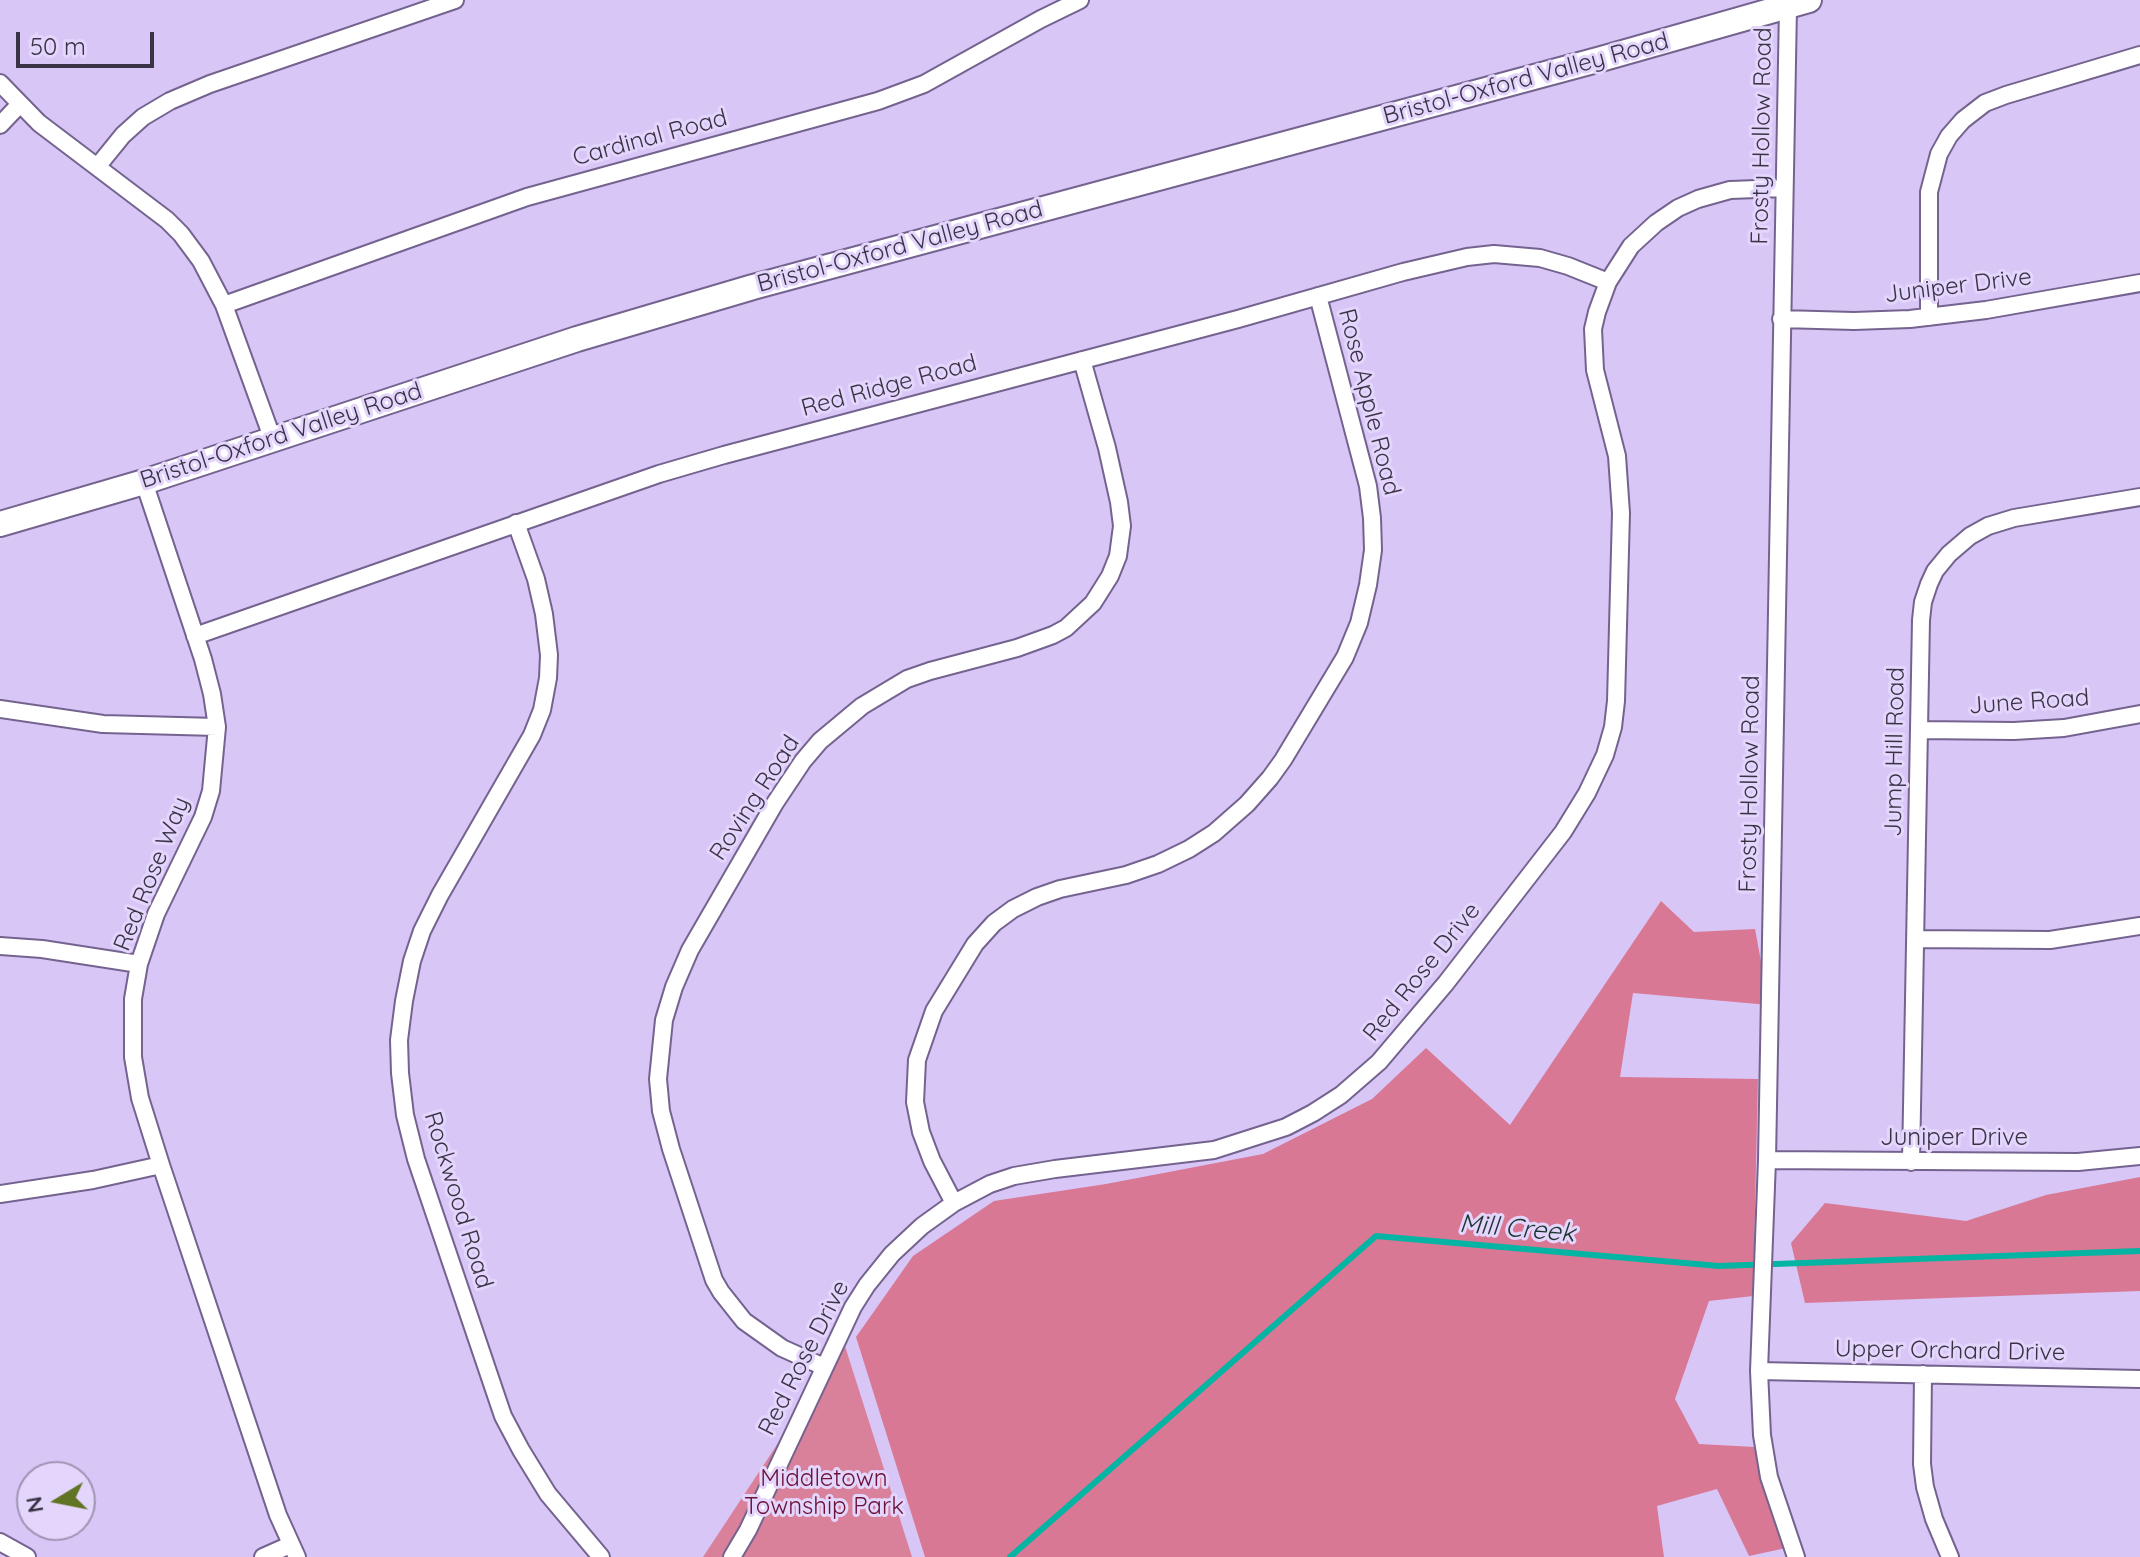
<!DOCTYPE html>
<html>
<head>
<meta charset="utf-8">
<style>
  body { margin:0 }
  #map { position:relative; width:2140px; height:1557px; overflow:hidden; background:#d8c6f7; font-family:Quicksand,sans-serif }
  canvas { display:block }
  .north { position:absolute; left:16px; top:1461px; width:80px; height:80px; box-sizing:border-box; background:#e4d5fc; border:2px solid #a094b3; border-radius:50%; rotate:260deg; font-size:22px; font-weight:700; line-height:32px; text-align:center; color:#3a3346 }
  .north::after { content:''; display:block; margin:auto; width:28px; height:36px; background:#607424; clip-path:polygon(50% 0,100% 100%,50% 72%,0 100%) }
  .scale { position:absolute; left:16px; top:32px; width:138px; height:36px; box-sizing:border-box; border:4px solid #3a3346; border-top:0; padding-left:10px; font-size:24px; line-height:28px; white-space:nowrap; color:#3a3346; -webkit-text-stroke:6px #e4d5fc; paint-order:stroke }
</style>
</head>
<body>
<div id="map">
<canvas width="2140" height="1557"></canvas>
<div class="north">N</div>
<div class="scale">50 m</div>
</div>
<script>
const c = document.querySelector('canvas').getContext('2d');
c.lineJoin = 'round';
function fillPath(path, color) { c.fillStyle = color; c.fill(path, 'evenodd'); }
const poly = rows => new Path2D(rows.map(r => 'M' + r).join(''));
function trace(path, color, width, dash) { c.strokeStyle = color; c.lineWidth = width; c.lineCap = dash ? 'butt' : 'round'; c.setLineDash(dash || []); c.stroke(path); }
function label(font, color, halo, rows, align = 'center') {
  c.font = font + ' Quicksand,sans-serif'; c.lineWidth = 6; c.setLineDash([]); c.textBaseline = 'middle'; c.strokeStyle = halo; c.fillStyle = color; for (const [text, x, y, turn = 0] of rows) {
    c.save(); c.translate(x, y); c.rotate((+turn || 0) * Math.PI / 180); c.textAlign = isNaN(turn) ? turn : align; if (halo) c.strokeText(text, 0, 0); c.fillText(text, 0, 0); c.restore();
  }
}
fillPath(poly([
  [844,1343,912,1557,703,1557]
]), '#d9809a');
fillPath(poly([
  [1661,901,1694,932,1755,929,1769,1005,1633,993,1620,1077,1758,1079,1753,1296,1709,1301,1675,1399,1699,1444,1755,1447,1786,1548,1749,1556,1717,1489,1657,1506,1664,1557,925,1557,856,1337,913,1256,994,1201,1106,1184,1263,1154,1372,1099,1426,1048,1510,1125],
  [2140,1177,2140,1291,1805,1303,1791,1243,1825,1203,1966,1221,2046,1195]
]), '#d87894');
trace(poly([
  [1010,1557,1376,1236,1719,1266,2140,1251]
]), '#05b4a2', 6);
const minor = poly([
  [1788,7,1767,1160,1759,1371,1762,1435,1769,1477,1796,1557],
  [0,83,39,123,167,220,181,234,201,261,224,305,273,440],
  [0,125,20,104],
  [97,167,123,135,143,117,170,101,210,84,455,0],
  [224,305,527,197,878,101,924,84,1041,19,1080,0],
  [1929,317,1929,192,1939,154,1949,136,1963,120,1985,103,2006,95,2140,55],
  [1781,319,1854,321,1910,319,1986,310,2140,283],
  [144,482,203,659,212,694,217,727,211,791,203,817,156,914,139,964,133,999,133,1057,140,1098,161,1165,278,1515,297,1557],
  [516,523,536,579,544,614,549,655,548,678,542,710,532,735,440,895,422,931,412,961,404,1001,399,1040,400,1073,405,1115,416,1159,503,1416,521,1450,548,1494,601,1557],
  [195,636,659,474,724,455,1238,319,1403,272,1467,257,1494,254,1540,258,1568,266,1608,282],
  [0,709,103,724,217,727],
  [1920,730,2014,731,2064,728,2140,714],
  [1916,939,2050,940,2140,926],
  [0,946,42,949,139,964],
  [1767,1160,2078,1162,2140,1156],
  [1911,1162,1921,620,1923,602,1929,584,1935,571,1949,554,1970,536,1988,526,2014,518,2140,497],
  [0,1194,93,1180,161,1165],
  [954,1203,932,1161,921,1132,915,1102,917,1060,934,1011,975,944,994,923,1013,909,1037,897,1060,889,1126,875,1158,864,1189,849,1214,833,1247,804,1270,778,1283,760,1345,657,1359,623,1368,585,1373,550,1372,518,1368,486,1318,296],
  [824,1367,782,1348,744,1321,721,1292,714,1280,671,1149,661,1111,658,1079,664,1020,674,987,690,950,775,803,803,761,820,741,862,706,907,679,930,671,1017,648,1053,635,1066,628,1093,603,1110,576,1118,556,1122,526,1119,502,1107,448,1082,360],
  [1759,1371,2140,1379],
  [1923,1374,1922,1464,1925,1487,1934,1519,1950,1557],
  [0,1542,27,1557],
  [263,1557,290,1545],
  [732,1557,748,1530,853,1307,867,1285,892,1254,922,1226,954,1203,990,1184,1014,1176,1055,1169,1214,1150,1286,1127,1313,1113,1341,1095,1379,1062,1446,983,1563,832,1587,793,1605,755,1613,727,1616,701,1621,513,1617,456,1595,370,1593,329,1597,312,1608,282,1631,246,1656,223,1678,208,1698,199,1730,190,1784,188]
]);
const secondary = poly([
  [0,524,144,482,577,339,753,287,1601,59,1809,0]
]);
trace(minor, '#74638e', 20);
trace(secondary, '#74638e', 28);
trace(minor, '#fff', 16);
trace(secondary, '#fff', 24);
label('24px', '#3a3346', '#e4d5fc', [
  ["Bristol-Oxford Valley Road",1526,79,-15],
  ["Frosty Hollow Road",1762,136,-89],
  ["Cardinal Road",650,138,-15],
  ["Bristol-Oxford Valley Road",900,247,-15],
  ["Juniper Drive",1958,286,-7],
  ["Red Ridge Road",889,386,-15],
  ["Rose Apple Road",1369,402,76],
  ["Bristol-Oxford Valley Road",281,436,-18],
  ["June Road",2029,702,-4],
  ["Jump Hill Road",1895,752,-89],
  ["Frosty Hollow Road",1750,784,-89],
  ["Roving Road",755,798,-57],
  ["Red Rose Way",152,874,-68],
  ["Red Rose Drive",1422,972,-51],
  ["Juniper Drive",1954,1138],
  ["Rockwood Road",458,1200,73],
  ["Upper Orchard Drive",1950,1351,1],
  ["Red Rose Drive",804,1358,-63]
]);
label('24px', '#6a1336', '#e4d5fc', [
  ["Middletown",824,1479],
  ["Township Park",824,1507]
]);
label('italic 26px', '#1d3430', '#e4d5fc', [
  ["Mill Creek",1517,1229,5]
]);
</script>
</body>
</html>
